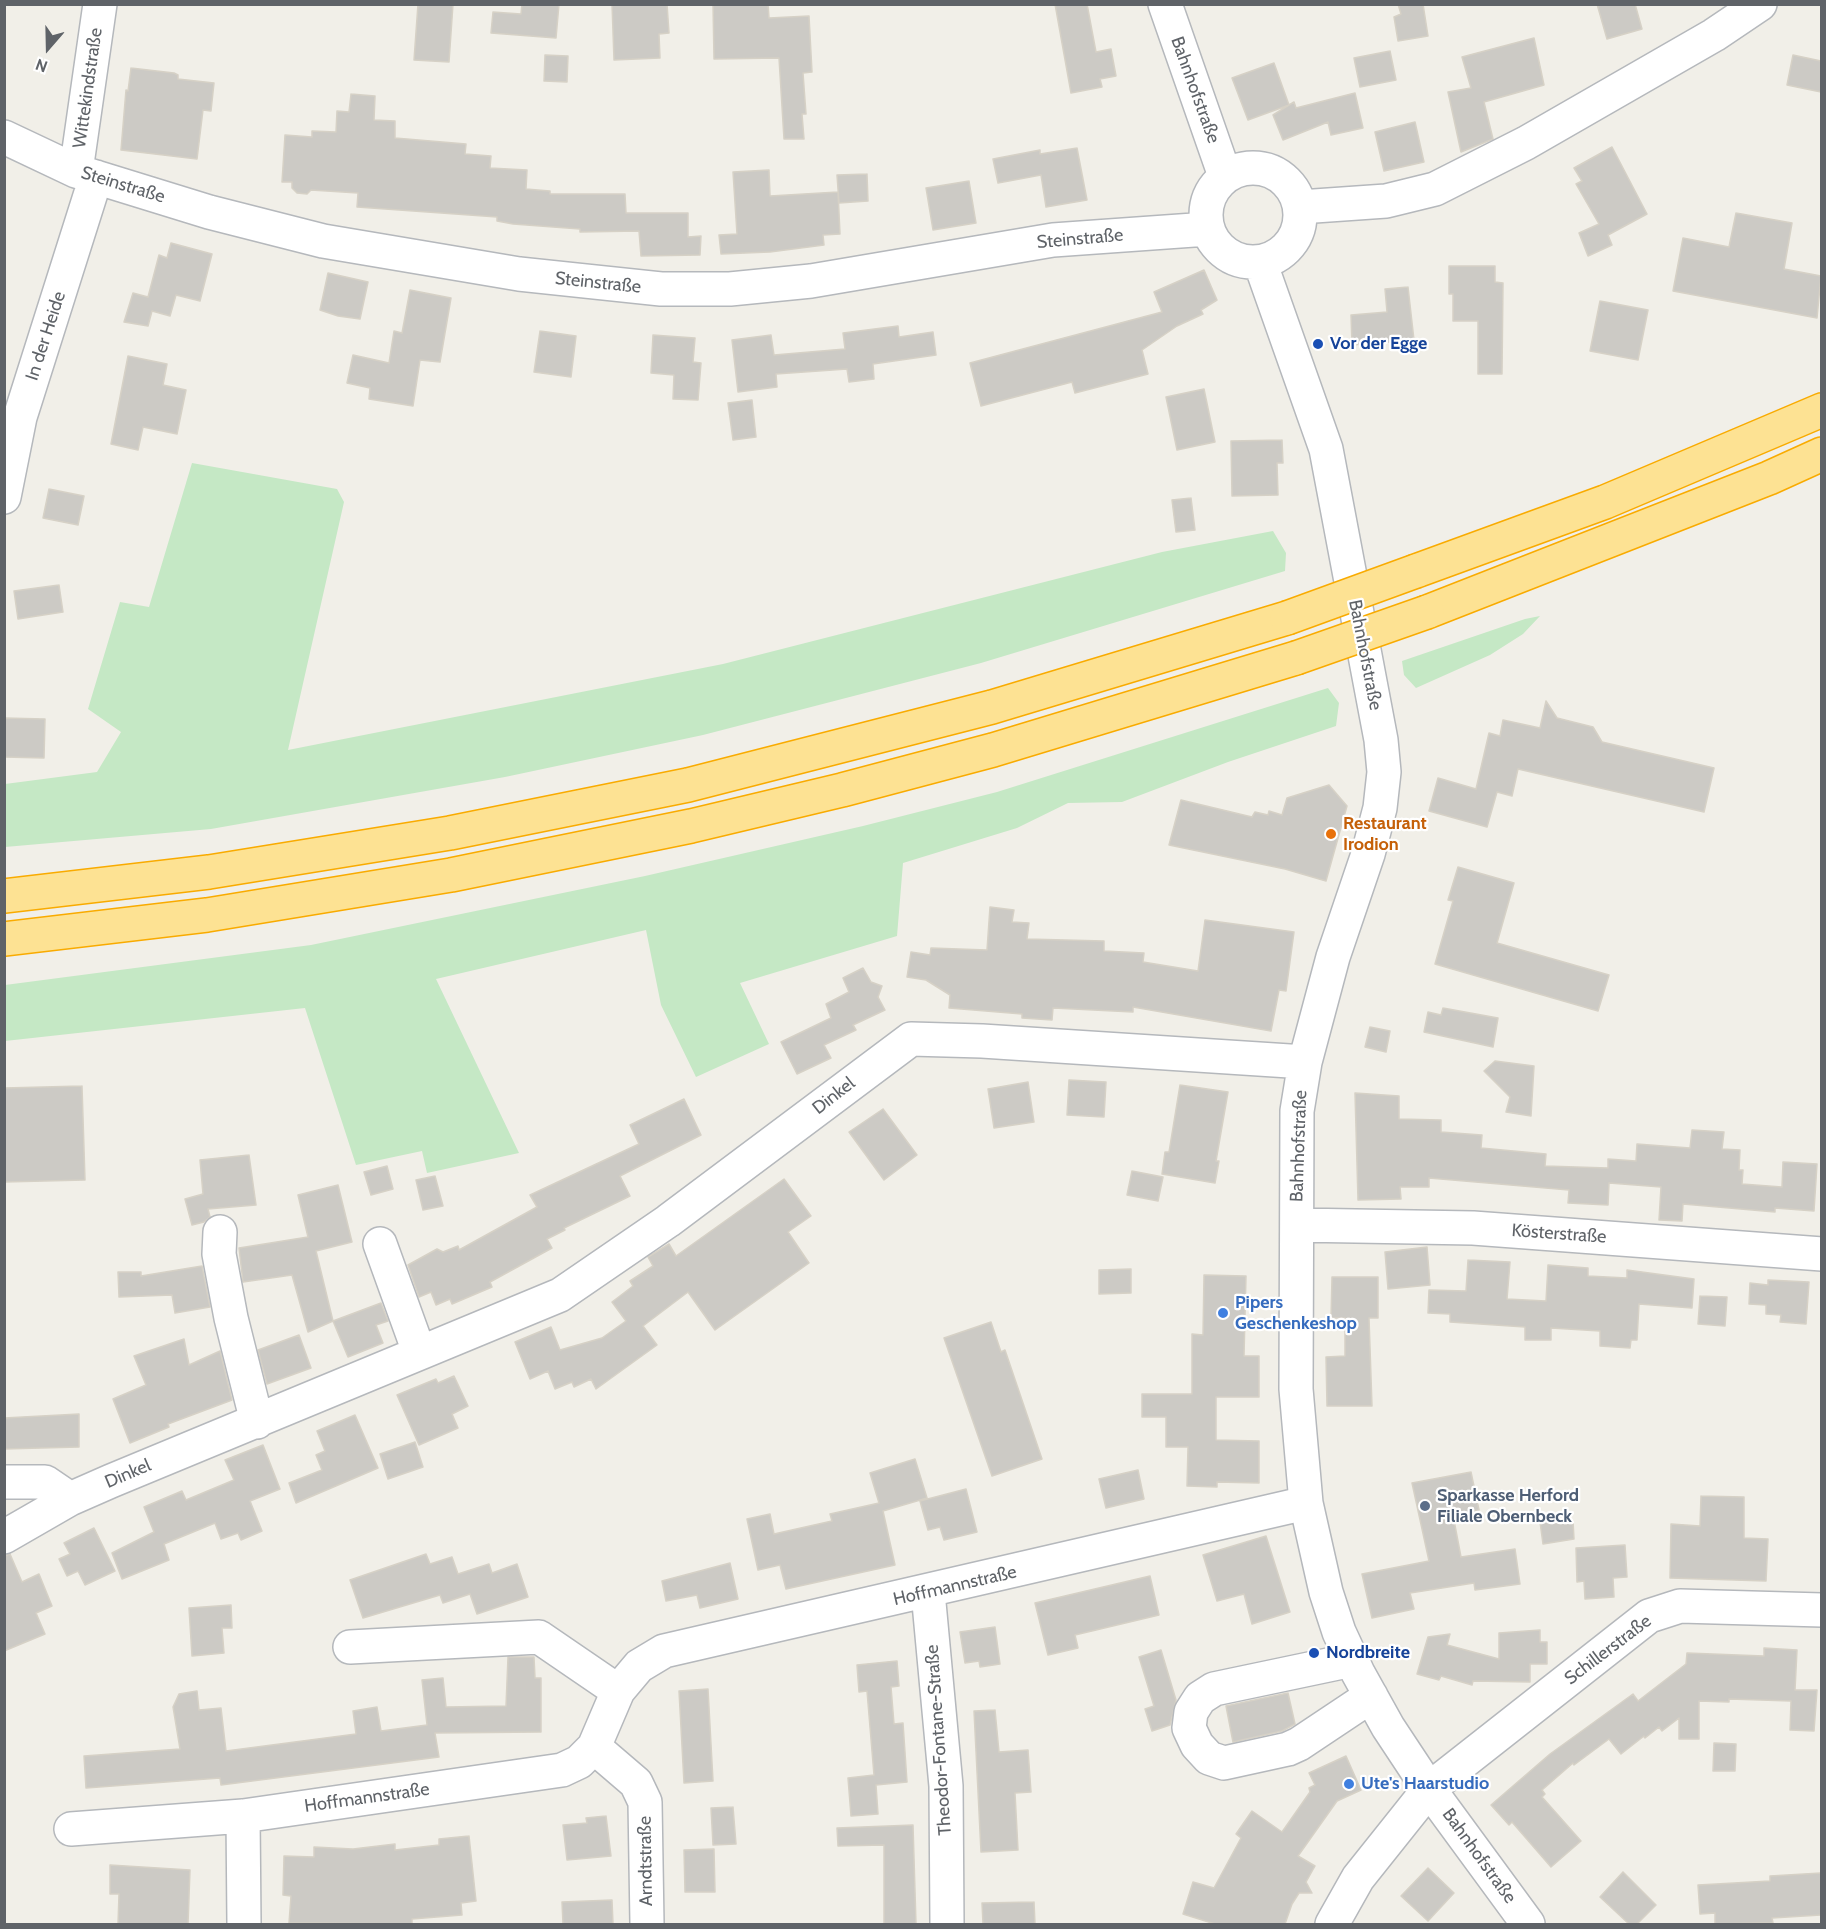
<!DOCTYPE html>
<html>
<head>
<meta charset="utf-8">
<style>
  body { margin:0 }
  #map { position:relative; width:1826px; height:1929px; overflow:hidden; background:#f1efe8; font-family:Cabin,sans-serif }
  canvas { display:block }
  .frame { position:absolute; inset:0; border:6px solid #5f6368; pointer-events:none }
  .north { position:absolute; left:18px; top:18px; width:60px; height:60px; -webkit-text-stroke:4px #fff; paint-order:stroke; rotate:200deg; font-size:16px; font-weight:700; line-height:24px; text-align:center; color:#5f6368 }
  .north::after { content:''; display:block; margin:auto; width:21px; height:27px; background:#5f6368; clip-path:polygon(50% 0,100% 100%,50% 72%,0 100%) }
</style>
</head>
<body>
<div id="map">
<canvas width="1826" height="1929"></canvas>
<div class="frame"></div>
<div class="north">N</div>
</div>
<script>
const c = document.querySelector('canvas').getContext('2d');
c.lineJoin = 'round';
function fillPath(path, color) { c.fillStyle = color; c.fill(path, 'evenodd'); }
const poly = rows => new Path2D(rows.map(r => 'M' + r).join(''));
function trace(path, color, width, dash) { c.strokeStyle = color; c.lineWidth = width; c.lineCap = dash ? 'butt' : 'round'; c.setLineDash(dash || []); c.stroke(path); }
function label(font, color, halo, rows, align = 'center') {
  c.font = font + ' Cabin,sans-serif'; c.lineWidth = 4.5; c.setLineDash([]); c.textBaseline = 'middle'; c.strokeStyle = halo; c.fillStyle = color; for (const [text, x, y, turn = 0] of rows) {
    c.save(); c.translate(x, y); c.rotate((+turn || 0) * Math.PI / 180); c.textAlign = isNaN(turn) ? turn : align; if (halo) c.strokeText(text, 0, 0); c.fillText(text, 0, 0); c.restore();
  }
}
fillPath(poly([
  [192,463,337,489,344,502,288,750,723,664,1162,552,1273,531,1286,553,1285,571,981,663,703,735,505,777,211,829,5,847,5,784,97,772,121,732,88,709,120,602,149,607],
  [1540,616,1523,634,1490,655,1416,688,1404,675,1402,661,1525,619],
  [1328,688,1339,703,1336,726,1228,762,1122,802,1068,803,1017,828,903,863,897,936,740,983,769,1044,696,1077,661,1005,646,930,436,979,519,1153,427,1173,422,1151,356,1165,305,1008,5,1041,5,985,311,945,645,876,863,826,997,792]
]), '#c5e8c5');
const building = poly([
  [418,4,453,4,449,62,414,60,418,4],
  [522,4,559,4,556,38,491,33,493,12,521,14,522,4],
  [612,4,667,4,669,33,659,34,660,58,614,60,612,4],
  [713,4,768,4,769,18,809,16,812,72,803,73,806,114,802,114,804,139,784,139,779,58,714,59,713,4],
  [1055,4,1087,4,1096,52,1111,49,1116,76,1100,79,1102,87,1071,93,1055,4],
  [1398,4,1423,4,1428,36,1398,41,1394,17,1401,14,1398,4],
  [1597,4,1635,4,1642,29,1607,39,1597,4],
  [1534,38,1544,85,1484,102,1493,139,1461,152,1448,92,1471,88,1462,57,1534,38],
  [1390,51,1396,80,1360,87,1354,58,1390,51],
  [545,55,568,56,567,82,544,81,545,55],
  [1793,55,1821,61,1821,92,1787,85,1793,55],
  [1274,63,1289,105,1294,102,1296,108,1355,93,1363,128,1331,135,1328,122,1283,140,1273,115,1289,105,1248,120,1232,78,1274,63],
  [131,68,174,73,178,75,178,79,214,83,211,111,203,110,197,159,121,150,126,90,128,91,131,68],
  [351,94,375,96,374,120,395,121,395,138,466,144,465,154,491,156,490,168,527,170,526,189,550,191,550,194,625,194,626,213,688,213,688,237,701,236,700,255,641,256,639,231,580,232,580,229,513,224,497,221,497,217,357,207,358,193,311,190,307,194,297,193,292,188,292,182,282,182,285,135,312,137,312,131,336,132,337,111,349,112,351,94],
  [1415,122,1424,162,1384,171,1375,132,1415,122],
  [1612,147,1647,214,1608,235,1612,245,1588,256,1579,233,1599,224,1576,184,1582,181,1574,168,1612,147],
  [1077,148,1087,200,1046,207,1041,175,998,183,993,159,1040,150,1040,154,1077,148],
  [769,170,770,196,838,192,840,234,823,235,824,245,770,252,721,254,719,235,737,234,733,172,769,170],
  [867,174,868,201,839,203,837,175,867,174],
  [969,181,976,223,933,230,926,188,969,181],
  [1736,213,1792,223,1784,269,1821,276,1817,318,1673,291,1683,238,1729,247,1736,213],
  [171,243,212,254,200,301,176,295,170,316,152,311,148,326,124,322,133,293,148,297,159,255,167,258,171,243],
  [1449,266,1495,266,1495,282,1503,283,1502,374,1478,374,1478,321,1453,321,1453,294,1449,294,1449,266],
  [1204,270,1217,300,1201,310,1203,314,1177,326,1142,350,1148,374,1075,393,1072,382,981,406,970,363,1162,312,1154,292,1204,270],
  [328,273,368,282,360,319,338,316,320,310,328,273],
  [1408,287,1414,340,1352,345,1351,315,1387,312,1385,289,1408,287],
  [410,290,451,298,440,362,420,360,413,406,369,399,370,388,347,383,353,355,389,363,394,331,402,333,410,290],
  [1600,301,1648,310,1638,360,1590,351,1600,301],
  [898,326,899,337,933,332,936,355,873,364,874,379,849,382,847,369,776,374,777,387,738,392,732,340,771,335,774,355,845,349,843,333,898,326],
  [540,331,576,336,571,377,534,372,540,331],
  [653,335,695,338,693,362,701,363,698,400,673,399,674,375,651,373,653,335],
  [128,356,167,364,163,385,186,390,177,434,143,427,138,450,111,444,128,356],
  [1204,389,1215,442,1177,450,1166,397,1204,389],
  [752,400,756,437,733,440,728,403,752,400],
  [1282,440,1283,463,1277,463,1278,495,1232,496,1231,441,1282,440],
  [49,489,84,496,78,525,43,518,49,489],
  [1191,498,1195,530,1176,532,1172,500,1191,498],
  [59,585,63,612,18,619,14,591,59,585],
  [1546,701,1557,718,1593,727,1602,742,1714,768,1704,812,1518,769,1512,796,1497,792,1487,827,1429,811,1438,778,1476,789,1489,733,1500,736,1503,720,1540,728,1546,701],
  [4,718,45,719,44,758,4,757,4,718],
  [1329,785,1347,806,1326,881,1285,869,1169,845,1181,800,1252,817,1255,812,1268,815,1269,811,1282,815,1287,798,1329,785],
  [1458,867,1514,883,1497,943,1609,975,1598,1011,1435,964,1453,901,1448,900,1458,867],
  [990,907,1014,910,1012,922,1029,923,1027,939,1104,941,1104,951,1144,953,1143,962,1198,971,1205,920,1294,932,1286,991,1279,990,1271,1031,1133,1007,1133,1012,1053,1008,1052,1020,1022,1018,1022,1014,949,1008,950,995,926,980,907,977,911,952,930,955,931,948,987,950,990,907],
  [863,968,871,982,882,986,878,997,885,1010,853,1025,856,1030,824,1045,831,1058,797,1074,781,1042,831,1018,826,1004,849,992,843,978,863,968],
  [1443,1008,1498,1018,1493,1047,1424,1032,1428,1012,1441,1015,1443,1008],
  [1370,1027,1390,1031,1386,1052,1365,1047,1370,1027],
  [1495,1061,1534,1066,1531,1116,1506,1112,1510,1097,1484,1071,1495,1061],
  [1069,1080,1106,1082,1104,1117,1067,1115,1069,1080],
  [1028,1082,1034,1122,994,1128,988,1089,1028,1082],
  [1180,1085,1228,1092,1216,1161,1219,1161,1215,1183,1162,1174,1165,1152,1169,1152,1180,1085],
  [82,1086,85,1180,4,1182,4,1088,82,1086],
  [1355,1093,1399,1096,1399,1119,1441,1120,1441,1132,1482,1135,1481,1148,1546,1154,1545,1166,1608,1168,1608,1159,1636,1161,1637,1144,1690,1148,1692,1130,1724,1132,1722,1149,1740,1150,1739,1170,1743,1170,1742,1184,1782,1187,1783,1162,1817,1164,1814,1211,1775,1208,1775,1212,1683,1204,1682,1221,1659,1220,1661,1187,1609,1183,1608,1205,1568,1203,1569,1190,1429,1178,1429,1187,1400,1187,1401,1199,1358,1200,1355,1093],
  [684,1099,701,1135,620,1176,630,1196,564,1228,565,1230,547,1239,552,1248,490,1282,492,1287,452,1304,450,1299,436,1305,431,1292,419,1297,408,1265,437,1249,443,1252,458,1246,459,1250,537,1207,530,1195,639,1144,630,1125,684,1099],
  [883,1109,917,1155,884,1180,849,1132,883,1109],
  [249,1155,256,1205,208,1209,210,1217,204,1222,192,1225,185,1199,203,1194,200,1160,249,1155],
  [387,1166,393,1189,371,1195,364,1172,387,1166],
  [1132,1171,1163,1177,1158,1201,1127,1195,1132,1171],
  [435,1176,443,1206,423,1210,416,1180,435,1176],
  [784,1179,811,1216,788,1232,809,1263,715,1330,688,1292,643,1326,657,1345,596,1389,591,1379,574,1387,572,1382,555,1389,548,1371,530,1379,515,1342,551,1327,560,1350,602,1338,626,1321,612,1302,633,1286,630,1281,653,1266,648,1257,669,1244,676,1256,784,1179],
  [338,1185,352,1242,316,1251,333,1321,308,1332,292,1275,243,1282,239,1248,308,1237,298,1195,338,1185],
  [1427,1247,1430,1285,1388,1289,1385,1252,1427,1247],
  [1468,1260,1510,1262,1507,1299,1546,1301,1548,1265,1588,1268,1588,1276,1627,1278,1627,1270,1694,1279,1692,1308,1639,1304,1637,1340,1631,1340,1630,1348,1600,1346,1600,1331,1551,1328,1551,1340,1525,1340,1525,1327,1450,1322,1450,1314,1428,1313,1429,1290,1466,1291,1468,1260],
  [202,1266,210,1307,175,1313,172,1295,119,1297,118,1272,141,1272,141,1276,202,1266],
  [1131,1269,1131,1293,1099,1294,1099,1270,1131,1269],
  [1204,1275,1246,1276,1244,1356,1259,1356,1259,1397,1216,1397,1216,1440,1259,1441,1259,1483,1217,1482,1217,1487,1187,1486,1188,1447,1166,1447,1166,1417,1142,1417,1142,1394,1192,1394,1192,1334,1203,1335,1204,1275],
  [1332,1277,1378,1277,1378,1318,1369,1318,1372,1406,1327,1406,1326,1357,1345,1356,1345,1318,1331,1318,1332,1277],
  [1768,1280,1809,1282,1806,1324,1780,1322,1781,1315,1766,1314,1766,1305,1749,1304,1750,1283,1768,1285,1768,1280],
  [1700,1296,1727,1297,1725,1326,1698,1324,1700,1296],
  [381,1303,388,1321,376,1325,383,1343,348,1357,333,1321,381,1303],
  [991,1322,1001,1352,1005,1350,1042,1459,992,1476,944,1338,991,1322],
  [299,1335,311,1368,267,1384,258,1350,299,1335],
  [184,1339,189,1365,220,1351,232,1400,168,1424,169,1427,130,1443,113,1399,146,1385,134,1356,184,1339],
  [454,1376,468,1406,452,1414,458,1428,419,1445,397,1395,436,1379,438,1383,454,1376],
  [79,1414,79,1447,4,1449,4,1418,79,1414],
  [355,1415,378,1468,296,1503,289,1483,322,1470,316,1455,325,1451,317,1431,355,1415],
  [415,1442,423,1467,388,1479,380,1454,415,1442],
  [263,1445,280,1489,250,1501,262,1531,241,1540,238,1533,221,1539,215,1523,164,1544,169,1560,122,1579,112,1553,154,1532,144,1507,182,1491,186,1500,234,1480,225,1460,263,1445],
  [915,1459,927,1498,883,1511,895,1565,786,1589,780,1565,758,1570,747,1519,770,1514,774,1534,832,1521,830,1514,879,1503,870,1473,915,1459],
  [1138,1470,1144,1499,1106,1508,1099,1479,1138,1470],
  [1471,1472,1479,1510,1453,1515,1461,1557,1515,1549,1520,1584,1475,1590,1474,1583,1410,1593,1414,1609,1372,1618,1362,1574,1429,1561,1412,1483,1471,1472],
  [966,1489,977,1532,944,1540,940,1527,928,1530,920,1501,966,1489],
  [1701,1496,1744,1497,1744,1538,1768,1539,1766,1581,1670,1578,1671,1524,1700,1526,1701,1496],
  [1561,1519,1561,1522,1573,1521,1574,1539,1543,1544,1540,1522,1561,1519],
  [94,1528,115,1571,85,1585,78,1571,67,1576,59,1559,70,1554,64,1543,94,1528],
  [1266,1536,1290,1612,1252,1624,1244,1594,1217,1601,1203,1555,1266,1536],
  [1625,1545,1627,1577,1613,1578,1614,1597,1585,1599,1584,1581,1577,1582,1576,1548,1625,1545],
  [10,1554,22,1582,39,1574,52,1606,36,1613,45,1634,4,1651,4,1556,10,1554],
  [426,1554,430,1564,452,1557,458,1574,489,1564,492,1573,517,1564,528,1597,477,1614,470,1594,443,1603,440,1595,363,1618,350,1580,426,1554],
  [730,1563,738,1599,700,1608,697,1595,666,1601,662,1581,730,1563],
  [1150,1576,1159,1615,1075,1635,1078,1648,1048,1655,1035,1603,1150,1576],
  [231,1605,232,1628,222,1628,224,1653,192,1656,189,1608,231,1605],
  [995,1627,1000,1664,980,1667,979,1661,965,1663,960,1632,995,1627],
  [1540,1630,1540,1642,1547,1642,1547,1664,1530,1664,1530,1682,1473,1681,1472,1685,1441,1676,1439,1680,1417,1674,1428,1637,1450,1634,1447,1645,1499,1659,1499,1633,1540,1630],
  [1764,1648,1797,1650,1795,1690,1817,1690,1814,1731,1790,1730,1791,1701,1729,1699,1729,1702,1699,1701,1699,1739,1679,1739,1679,1718,1662,1731,1659,1727,1645,1738,1644,1736,1621,1754,1609,1739,1574,1765,1573,1763,1542,1790,1545,1794,1542,1797,1581,1841,1551,1867,1512,1822,1509,1825,1491,1805,1550,1754,1633,1694,1638,1701,1686,1664,1687,1653,1764,1656,1764,1648],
  [1161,1650,1176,1700,1170,1725,1152,1731,1145,1709,1154,1706,1139,1657,1161,1650],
  [508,1657,534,1657,535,1678,541,1678,541,1732,435,1733,439,1757,221,1785,220,1778,86,1788,84,1756,180,1749,173,1707,179,1694,197,1691,199,1710,221,1708,226,1751,356,1734,353,1711,377,1707,381,1731,427,1725,422,1680,443,1678,446,1707,506,1706,508,1657],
  [897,1661,899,1686,891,1687,894,1724,903,1723,907,1782,876,1785,878,1814,851,1816,848,1778,874,1775,867,1691,859,1692,857,1665,897,1661],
  [708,1689,713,1781,684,1783,679,1691,708,1689],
  [1288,1693,1295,1724,1282,1731,1233,1742,1226,1706,1288,1693],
  [995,1710,999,1752,1028,1750,1031,1792,1015,1793,1018,1850,981,1852,974,1711,995,1710],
  [1714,1743,1736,1744,1735,1771,1713,1771,1714,1743],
  [1346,1756,1361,1790,1337,1801,1298,1856,1315,1866,1306,1882,1312,1893,1299,1893,1292,1904,1285,1924,1215,1924,1183,1914,1193,1882,1214,1888,1241,1838,1236,1834,1252,1811,1282,1832,1310,1792,1309,1788,1315,1785,1309,1773,1346,1756],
  [733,1807,736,1844,713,1845,711,1808,733,1807],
  [606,1816,611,1856,567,1860,563,1825,587,1823,586,1818,606,1816],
  [913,1825,916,1924,884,1924,884,1845,838,1846,837,1828,913,1825],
  [469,1836,476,1901,461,1903,462,1915,412,1919,412,1924,289,1923,291,1896,283,1895,284,1856,314,1857,314,1847,353,1849,395,1844,395,1850,439,1845,439,1839,469,1836],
  [714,1849,715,1892,685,1892,684,1850,714,1849],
  [110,1865,190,1870,188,1924,118,1924,119,1894,110,1894,110,1865],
  [1428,1868,1454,1893,1428,1921,1401,1896,1428,1868],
  [1623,1872,1656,1905,1637,1924,1629,1924,1600,1897,1623,1872],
  [1821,1873,1821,1915,1772,1918,1773,1923,1715,1924,1715,1913,1700,1914,1698,1885,1770,1881,1770,1876,1821,1873],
  [612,1900,613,1924,563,1924,562,1902,612,1900],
  [1034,1902,1035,1924,983,1924,982,1903,1034,1902]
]);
fillPath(building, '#cccac5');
trace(building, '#d6d1c6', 1.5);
const minor = poly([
  [1165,4,1225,176],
  [4,137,76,171,209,212,323,241,519,274,661,289,730,289,811,281,1053,240,1208,229],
  '1206 215a47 47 0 1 1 94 0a47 47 0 1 1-94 0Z',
  [76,171,100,4],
  [1300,207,1386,201,1435,189,1526,143,1714,35,1760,4],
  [1260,262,1326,449,1381,740,1384,772,1380,808,1368,854,1333,957,1305,1062,1297,1111,1296,1389,1306,1503,1326,1592,1339,1632,1358,1673,1388,1727,1429,1789,1528,1924],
  [4,497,20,417,96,177],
  [1297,1225,1473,1228,1822,1254],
  [220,1232,219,1254,231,1318,257,1422],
  [380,1244,419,1352],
  [4,1482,45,1482,70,1499],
  [4,1537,70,1499,111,1481,560,1295,668,1221,911,1039,982,1041,1305,1062],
  [928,1592,946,1786,947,1924],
  [350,1647,539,1637,618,1691],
  [1352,1660,1214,1689,1200,1698,1191,1712,1189,1728,1197,1745,1209,1758,1224,1763,1288,1749,1299,1744,1371,1696],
  [594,1747,636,1783,645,1802,647,1924],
  [243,1816,244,1924],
  [71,1829,243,1816,562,1770,579,1762,594,1747,618,1691,639,1666,664,1651,1306,1503],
  [1332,1924,1358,1878,1429,1789,1649,1616,1680,1606,1822,1610]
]);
const highway = poly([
  [1416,571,1605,502,1822,410],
  [1427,612,1769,478,1822,454],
  [4,896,209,872,450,833,688,785,992,707,1287,618],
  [4,939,207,915,451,875,691,826,842,790,993,750,1296,658]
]);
trace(minor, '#b5b8bc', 36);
trace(highway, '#f9ab00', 36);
trace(minor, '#fff', 33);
trace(highway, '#fde293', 33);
const highwayBridge = poly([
  [1287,618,1416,571],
  [1296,658,1427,612]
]);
trace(highwayBridge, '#f9ab00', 36, []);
trace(highwayBridge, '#fde293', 33);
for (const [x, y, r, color] of [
  [1318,344,6,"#1a4fb4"],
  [1331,834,6,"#e8710a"],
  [1223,1313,6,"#3f7fe0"],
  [1425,1506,6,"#5c6f8a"],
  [1314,1653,6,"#1a4fb4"],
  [1349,1784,6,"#3f7fe0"]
]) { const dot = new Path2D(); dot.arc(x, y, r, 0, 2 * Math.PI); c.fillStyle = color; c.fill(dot); trace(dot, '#fff', 2); }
label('18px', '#5f6368', '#fff', [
  ["Wittekindstraße",88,88,-82],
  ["Bahnhofstraße",1195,90,70],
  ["Steinstraße",123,185,17],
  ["Steinstraße",1080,239,-5],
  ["Steinstraße",598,283,6],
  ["In der Heide",46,336,-72],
  ["Bahnhofstraße",1365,655,79],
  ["Dinkel",834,1096,-38],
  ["Bahnhofstraße",1299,1146,-88],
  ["Kösterstraße",1559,1234,4],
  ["Dinkel",128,1474,-23],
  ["Hoffmannstraße",955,1586,-13],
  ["Schillerstraße",1608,1650,-37],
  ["Theodor-Fontane-Straße",939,1740,-94],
  ["Hoffmannstraße",367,1798,-8],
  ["Bahnhofstraße",1479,1856,54],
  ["Arndtstraße",646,1861,-91]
]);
label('bold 18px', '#164399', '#fff', [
  ["Vor der Egge",1330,344],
  ["Nordbreite",1326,1653]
], 'left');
label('bold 18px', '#c56008', '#fff', [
  ["Restaurant",1343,824],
  ["Irodion",1343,845]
], 'left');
label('bold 18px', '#366cbe', '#fff', [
  ["Pipers",1235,1303],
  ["Geschenkeshop",1235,1324],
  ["Ute's Haarstudio",1361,1784]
], 'left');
label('bold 18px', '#4e5e75', '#fff', [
  ["Sparkasse Herford",1437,1496],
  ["Filiale Obernbeck",1437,1517]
], 'left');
</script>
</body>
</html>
